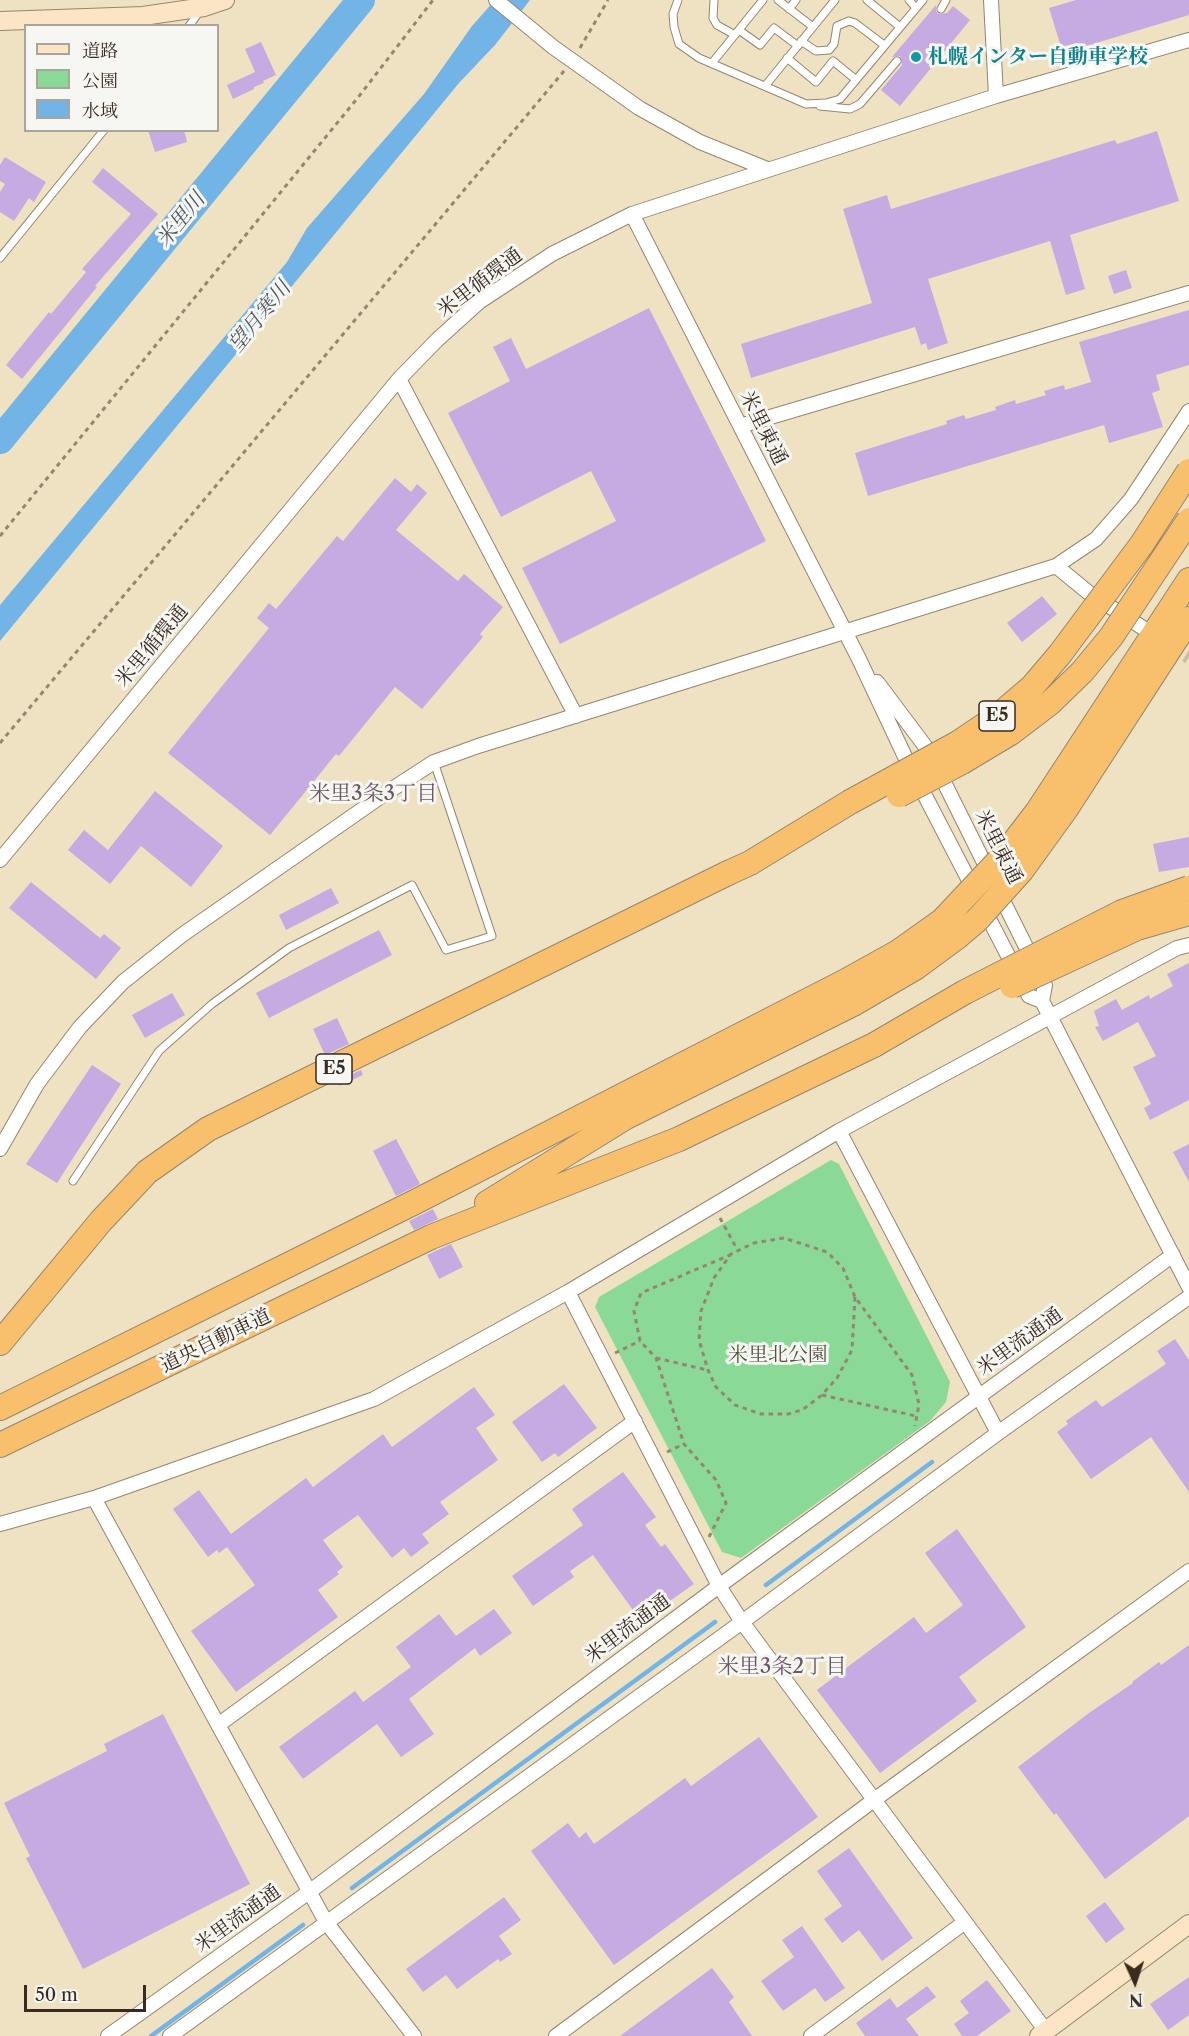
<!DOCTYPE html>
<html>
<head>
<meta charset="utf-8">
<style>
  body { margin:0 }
  #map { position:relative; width:1189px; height:2036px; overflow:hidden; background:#eee2c3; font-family:"Libre Caslon Text","Noto Serif JP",serif }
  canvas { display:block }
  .legend { position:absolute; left:24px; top:24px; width:195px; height:108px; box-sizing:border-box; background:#f6f6f2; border:2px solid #aba49d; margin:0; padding:8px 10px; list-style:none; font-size:18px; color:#3b2a1e }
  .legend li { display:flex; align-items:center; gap:12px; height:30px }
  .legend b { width:30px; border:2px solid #aba49d }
  .north { position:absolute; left:1105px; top:1952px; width:60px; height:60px; -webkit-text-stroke:4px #f6f6f2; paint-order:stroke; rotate:177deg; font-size:16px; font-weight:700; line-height:24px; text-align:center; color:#3b2a1e }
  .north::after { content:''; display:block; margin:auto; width:21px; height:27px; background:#3b2a1e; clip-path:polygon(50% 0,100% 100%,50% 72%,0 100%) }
  .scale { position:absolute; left:24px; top:1985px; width:122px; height:27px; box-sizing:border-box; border:3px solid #3b2a1e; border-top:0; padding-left:8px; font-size:18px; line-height:21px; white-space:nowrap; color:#3b2a1e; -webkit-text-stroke:4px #f6f6f2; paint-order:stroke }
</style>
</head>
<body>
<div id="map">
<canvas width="1189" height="2036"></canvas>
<ul class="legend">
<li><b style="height:8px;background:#fce5c4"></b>道路</li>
<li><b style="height:16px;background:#8bd997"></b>公園</li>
<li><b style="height:16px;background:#73b4e7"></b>水域</li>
</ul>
<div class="north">N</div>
<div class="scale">50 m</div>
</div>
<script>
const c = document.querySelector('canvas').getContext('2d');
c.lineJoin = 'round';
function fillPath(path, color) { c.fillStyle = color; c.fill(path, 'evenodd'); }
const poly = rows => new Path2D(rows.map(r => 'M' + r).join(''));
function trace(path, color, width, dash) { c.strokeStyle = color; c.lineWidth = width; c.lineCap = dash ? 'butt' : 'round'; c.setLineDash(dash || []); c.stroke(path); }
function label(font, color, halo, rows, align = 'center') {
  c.font = font + ' "Libre Caslon Text","Noto Serif JP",serif'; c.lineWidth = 6; c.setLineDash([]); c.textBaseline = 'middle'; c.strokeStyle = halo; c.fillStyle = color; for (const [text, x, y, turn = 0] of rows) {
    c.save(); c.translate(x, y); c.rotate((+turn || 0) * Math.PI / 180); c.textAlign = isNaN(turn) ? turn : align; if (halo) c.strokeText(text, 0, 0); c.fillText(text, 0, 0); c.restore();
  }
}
fillPath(poly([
  [831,1160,839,1164,950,1382,946,1402,930,1421,741,1558,722,1552,595,1307,599,1297]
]), '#8bd997');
fillPath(poly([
  [495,0,530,0,495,45,459,83,0,641,0,605,287,262,307,228,424,94,472,26]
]), '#73b4e7');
trace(poly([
  [766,1585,932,1462],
  [352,1888,715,1622],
  [151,2036,303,1925]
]), '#73b4e7', 4.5);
trace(poly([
  [0,440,361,0]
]), '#73b4e7', 28);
fillPath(poly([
  [1076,0,1189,0,1189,15,1063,53,1049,8],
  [936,5,936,11,939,14,947,13,953,6,970,20,900,106,881,90,902,65,900,56,892,57],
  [261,42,276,75,263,81,264,83,254,87,254,89,233,99,227,85,255,72,245,49],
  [148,130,184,130,187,142,155,152],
  [1157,131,1179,201,1070,235,1085,289,1066,295,1050,241,928,279,948,343,928,350,926,343,921,345,915,327,751,378,741,344,872,303,843,209,887,195,891,209,1115,140,1117,144],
  [5,157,46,182,34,202,29,198,14,221,0,212,0,192,5,184,0,181,0,165],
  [103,168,158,214,95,286,97,287,22,379,6,365,49,312,51,314,86,272,82,269,131,214,92,182],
  [1126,270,1132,288,1114,294,1108,276],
  [649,308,766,541,560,644,522,568,616,521,591,471,501,517,448,413,510,381,493,347,511,338,526,369],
  [1189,310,1189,365,1156,375,1160,390,1152,393,1163,427,1109,443,1104,425,868,496,855,453,947,424,946,421,964,415,966,419,996,410,995,407,1015,400,1016,404,1046,395,1044,391,1064,385,1065,390,1091,382,1079,342],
  [395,478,411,492,417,484,427,493,396,530,458,581,464,574,503,607,480,634,483,637,422,709,395,687,339,756,336,754,270,835,168,753,269,628,257,618,269,603,276,609,337,536,343,541],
  [1042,596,1057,614,1022,642,1007,623],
  [155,791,223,846,191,887,141,846,110,884,68,850,84,830,108,850],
  [1189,837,1189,867,1159,872,1153,844],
  [31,882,100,938,104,934,121,948,96,979,9,908],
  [331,888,339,903,286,930,279,915],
  [379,930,392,955,269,1018,256,993],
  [1189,963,1189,1100,1150,1120,1144,1108,1151,1104,1133,1067,1156,1056,1138,1022,1103,1041,1095,1027,1099,1026,1094,1011,1116,999,1122,1010,1149,995,1150,999,1173,986,1167,974],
  [172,993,185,1015,145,1038,132,1015],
  [337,1018,349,1044,325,1055,313,1029],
  [92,1065,121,1084,57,1183,26,1164],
  [361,1070,363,1075,339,1086,337,1081],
  [396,1139,420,1184,396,1196,373,1151],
  [1189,1144,1189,1182,1173,1152],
  [433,1209,438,1219,414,1230,409,1221],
  [451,1244,463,1267,439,1279,427,1255],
  [1175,1339,1189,1360,1189,1492,1151,1437,1091,1479,1057,1432,1068,1424,1066,1421,1096,1400,1102,1407,1166,1364,1157,1351],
  [564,1384,597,1428,558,1457,555,1453,542,1462,512,1422],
  [474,1387,495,1415,476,1428,498,1460,440,1502,449,1514,422,1534,429,1543,411,1557,404,1548,392,1558,358,1515,323,1540,343,1567,337,1572,339,1574,318,1590,338,1617,236,1692,191,1631,255,1585,227,1547,219,1553,217,1550,208,1557,173,1509,199,1490,231,1534,306,1478,313,1487,383,1434,392,1447],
  [623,1472,656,1517,645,1525,661,1547,665,1544,694,1584,641,1621,593,1555,570,1571,574,1577,533,1606,512,1576,583,1525,572,1509],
  [957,1529,1026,1627,959,1677,977,1701,880,1773,817,1690,914,1617,926,1633,963,1605,925,1553],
  [494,1609,512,1633,480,1656,475,1648,409,1699,434,1734,401,1757,377,1724,303,1779,279,1747,355,1691,363,1702,411,1667,396,1647,439,1614,456,1636],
  [1189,1645,1189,1816,1105,1879,1056,1813,1054,1815,1018,1767,1089,1713,1133,1683,1132,1682,1159,1662,1161,1665],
  [163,1714,250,1884,83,1969,26,1858,30,1856,4,1803,107,1751,104,1744],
  [759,1737,818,1817,614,1965,531,1851,568,1823,579,1838,586,1832,594,1844,685,1778,691,1786],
  [849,1848,913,1938,882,1961,859,1930,842,1943,824,1919,842,1906,817,1871],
  [504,1897,521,1920,499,1936,512,1954,500,1962,498,1959,457,1989,446,1975,423,1992,406,1969],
  [1105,1902,1125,1929,1106,1943,1086,1916],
  [802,1926,845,1988,825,2002,815,1988,783,2011,761,1981,794,1957,782,1940],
  [712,1968,734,1997,729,2002,752,2036,620,2036],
  [1189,1977,1189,2015,1168,2030,1150,2004],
  [987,1980,1011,2011,977,2036,962,2036,954,2024,969,2013,960,2001],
  [927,1986,936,1997,906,2019,919,2036,865,2036,856,2023,890,1998,897,2008]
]), '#c6aae2');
trace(poly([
  [1168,644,1189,657]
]), '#cabda2', 14, [14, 7]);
const lane = poly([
  [678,0,673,14,674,27,679,44,699,58,806,104,826,103,840,99,923,0],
  [714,0,713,18,717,25,735,35],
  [778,0,813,27],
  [867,0,900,27],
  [909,0,916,8],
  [789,9,796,0],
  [941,9,946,0],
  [189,26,200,11],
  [739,30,760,45,774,28,798,46],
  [801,41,816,51,829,50,834,44,837,26,849,21,855,23,884,45],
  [787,58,816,82,833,61,855,79],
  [712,63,763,0],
  [765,86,835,0],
  [820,106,850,109,860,104,897,61],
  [0,258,104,130],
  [73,1181,159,1051,212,1004,289,948,412,885,446,950,492,936,434,762]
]);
const street = poly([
  [496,0,553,47,639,108,700,142,767,169],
  [991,0,996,96],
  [632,214,859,659,907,761,1029,996,1042,1001],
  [399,379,576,716],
  [740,426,1189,293],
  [1056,566,1089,593,1143,628],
  [877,682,928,750,1045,985,1042,1001,1189,1287],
  [0,860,399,379,437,340,479,302,552,254,632,214,996,96,1189,40],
  [839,1131,998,1433],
  [0,1149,37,1084,80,1027,123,982,182,935,383,795,434,762,478,746,1056,566,1096,539,1131,499,1189,411],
  [568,1292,719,1586,742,1622,1046,2031],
  [94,1498,326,1922,414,2036],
  [0,1524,94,1498,374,1399,568,1292,839,1131,1177,948,1189,945],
  [218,1725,635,1421],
  [108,2036,309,1892,719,1586,1173,1255],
  [170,2036,742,1622,998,1433,1189,1297],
  [556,2036,874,1800,1189,1571],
  [811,2036,965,1922]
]);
const secondary = poly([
  [0,21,143,16,204,7,225,0],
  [1039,2036,1189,1924]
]);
const highway = poly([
  [1004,855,1037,812,1189,580],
  [1022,870,1066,809,1189,619],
  [487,1203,626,1117,855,1003,915,968,957,937],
  [0,1343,101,1221,147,1172,208,1129,728,873],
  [0,1408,415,1202,844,982,898,952,943,920],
  [0,1445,431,1237,679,1139,874,1045]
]);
trace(lane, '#948670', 9);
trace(street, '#948670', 16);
trace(secondary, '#948670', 20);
trace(highway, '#948670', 26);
trace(poly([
  [580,48,608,0],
  [0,536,360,95,433,0],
  [0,743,564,71],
  [720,1218,738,1251],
  [855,1297,852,1350,837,1378,822,1395,802,1410,788,1414,761,1414,735,1405,716,1387,708,1370,699,1340,701,1311,714,1278,731,1254,754,1243,784,1238,827,1252,843,1268,855,1297,912,1375,919,1404,915,1426],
  [615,1353,640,1341],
  [656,1358,707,1370],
  [822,1395,916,1416],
  [667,1452,684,1444],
  [709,1537,726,1503,716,1480,684,1444,656,1358,640,1341,634,1311,641,1293,730,1255]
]), '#948670', 3, [4.5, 4.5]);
trace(lane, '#fff', 7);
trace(street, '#fff', 14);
trace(secondary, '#fce5c4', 18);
trace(highway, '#f8bf6c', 24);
const highwayBridge = poly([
  [899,795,962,762,1012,732,1050,703,1082,672,1111,637,1189,520],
  [728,873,750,863,850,802,958,743,998,716,1032,687,1060,654,1142,544,1189,471],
  [943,920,1004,855],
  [957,937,977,920,1022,870],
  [1012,986,1137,928,1189,913],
  [874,1045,965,992,1122,912,1189,888]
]);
trace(highwayBridge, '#948670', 26, []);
trace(highwayBridge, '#f8bf6c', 24);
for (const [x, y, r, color] of [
  [916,57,6,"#0f9aa8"]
]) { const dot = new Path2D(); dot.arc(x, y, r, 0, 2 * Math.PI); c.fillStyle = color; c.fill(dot); trace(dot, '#f6f6f2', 2); }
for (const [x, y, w] of [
  [997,716,36],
  [334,1069,36]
]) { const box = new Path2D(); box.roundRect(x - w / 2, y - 15, w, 30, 4.5); c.fillStyle = '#f6f6f2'; c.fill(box); trace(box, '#3b2a1e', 1.5); }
label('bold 18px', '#3b2a1e', null, [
  ["E5",997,716],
  ["E5",334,1069]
]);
label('bold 20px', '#0d838f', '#f6f6f2', [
  ["札幌インター自動車学校",928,57]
], 'left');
label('20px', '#3b2a1e', '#f6f6f2', [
  ["米里循環通",480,283,-37],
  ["米里東通",763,428,63],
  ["米里循環通",152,646,-50],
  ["米里東通",998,847,63],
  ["道央自動車道",216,1341,-26],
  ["米里流通通",1020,1342,-36],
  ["米里流通通",628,1629,-37],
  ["米里流通通",238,1919,-36]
]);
label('20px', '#4f563c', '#f6f6f2', [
  ["米里北公園",778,1355]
]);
label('italic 21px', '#4f5a64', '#f6f6f2', [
  ["米里川",181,220,-51],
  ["望月寒川",260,317,-51]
]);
label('21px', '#6c5763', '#f6f6f2', [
  ["米里3条3丁目",373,794],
  ["米里3条2丁目",782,1667]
]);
</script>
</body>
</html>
